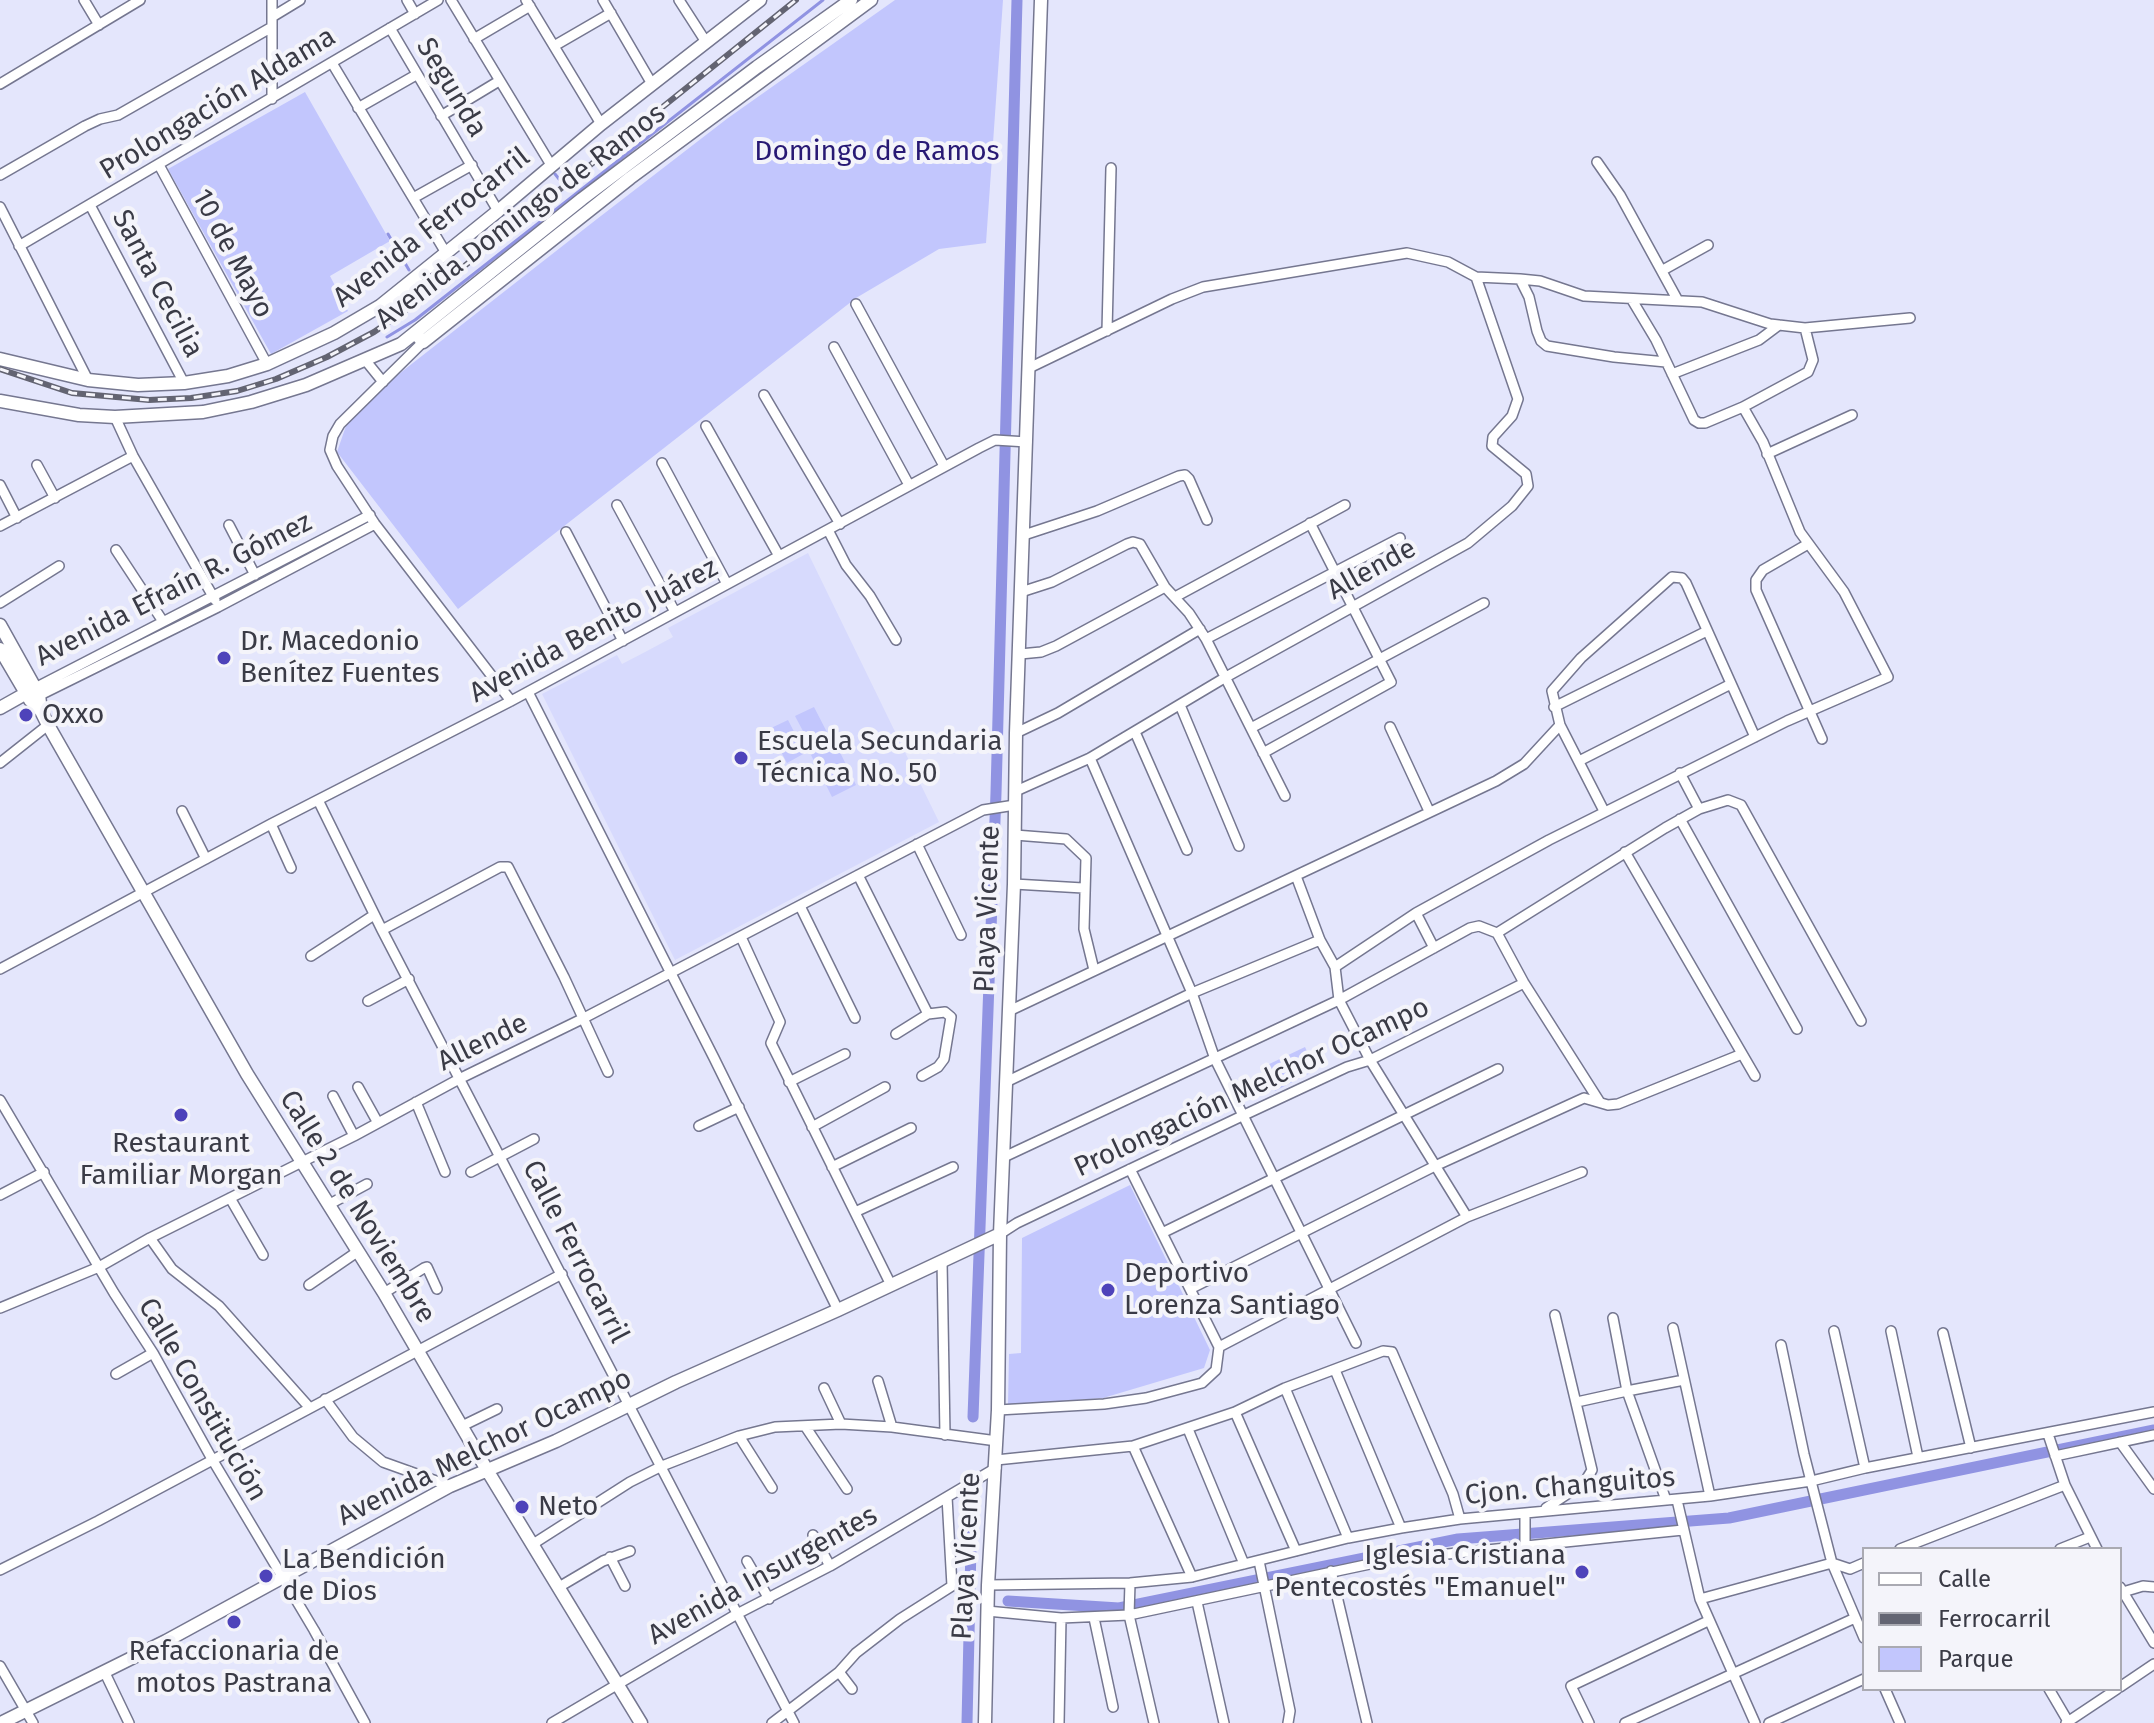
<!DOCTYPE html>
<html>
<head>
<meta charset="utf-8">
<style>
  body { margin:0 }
  #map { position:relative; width:2154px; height:1723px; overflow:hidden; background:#e4e6fc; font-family:"Fira Sans",sans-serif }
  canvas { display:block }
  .legend { position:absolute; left:1862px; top:1547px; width:260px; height:144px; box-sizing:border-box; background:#f4f4fa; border:2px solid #aaaab2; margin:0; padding:10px 14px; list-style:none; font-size:24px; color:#3a3b46 }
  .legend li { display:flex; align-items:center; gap:16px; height:40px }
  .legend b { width:40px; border:2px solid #aaaab2 }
</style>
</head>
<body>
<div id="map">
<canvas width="2154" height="1723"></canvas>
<ul class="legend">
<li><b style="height:10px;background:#fff"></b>Calle</li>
<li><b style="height:10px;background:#636472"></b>Ferrocarril</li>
<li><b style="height:22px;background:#c2c6fd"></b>Parque</li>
</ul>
</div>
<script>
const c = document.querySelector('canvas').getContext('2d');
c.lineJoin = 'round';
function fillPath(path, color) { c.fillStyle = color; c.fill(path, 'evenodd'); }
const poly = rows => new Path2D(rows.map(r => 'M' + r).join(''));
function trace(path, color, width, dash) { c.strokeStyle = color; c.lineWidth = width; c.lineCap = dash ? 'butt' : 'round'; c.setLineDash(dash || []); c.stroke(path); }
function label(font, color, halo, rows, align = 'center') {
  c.font = font + ' "Fira Sans",sans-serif'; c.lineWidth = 8; c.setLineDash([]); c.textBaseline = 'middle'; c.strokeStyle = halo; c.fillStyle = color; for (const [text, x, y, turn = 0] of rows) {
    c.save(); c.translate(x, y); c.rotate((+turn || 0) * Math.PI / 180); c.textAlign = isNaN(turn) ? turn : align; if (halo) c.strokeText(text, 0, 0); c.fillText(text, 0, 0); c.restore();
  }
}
fillPath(poly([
  [808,553,939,822,675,960,542,694,617,655,622,664,647,651,673,637,668,628]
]), '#d7dafd');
fillPath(poly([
  [895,0,1003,0,986,243,939,249,856,298,458,609,337,452,347,423,395,377,597,219,728,118],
  [305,92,390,241,330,276,348,311,271,354,168,169],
  [814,707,831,740,813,750,795,716],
  [788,720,805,753,787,763,769,729],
  [835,742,856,785,832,797,811,755],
  [1305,1047,1316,1070,1275,1091,1263,1067],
  [1130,1185,1210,1350,1204,1368,1103,1398,1008,1405,1009,1354,1021,1353,1022,1238]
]), '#c2c6fd');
trace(poly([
  [555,174,559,179],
  [388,234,409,270],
  [387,337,415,320,823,0]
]), '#9093e2', 3);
trace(poly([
  [973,1417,996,793,1017,0],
  [1008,1601,1119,1608,1458,1539,1729,1518,2154,1430],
  [967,1723,972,1501]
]), '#9093e2', 11);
const street = poly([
  [84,0,99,25],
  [272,0,272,99],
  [407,0,415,14],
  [451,0,551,165],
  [526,0,601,124],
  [603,0,652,84],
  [679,0,706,42],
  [272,17,300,0],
  [390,28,498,211],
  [474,39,530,6],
  [554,46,611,13],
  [332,63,446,253],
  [0,84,140,0],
  [358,108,416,75],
  [441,116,499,81],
  [1597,162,1620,195,1677,299],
  [159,165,267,364],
  [0,175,85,126,100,119,118,115,272,27],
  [415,197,472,165],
  [90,205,184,383],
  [0,207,88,380],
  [19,246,438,0],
  [1663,270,1708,245],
  [1520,279,1540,281,1584,296,1702,302,1770,324,1805,328,1910,318],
  [1632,300,1656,340,1694,420,1699,423,1705,423,1743,407,1808,372,1813,360,1805,328],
  [856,304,944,466],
  [1107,331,1111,168],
  [423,342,340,424,333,436,330,450,337,466,375,524,511,701],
  [834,347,909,485],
  [366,361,383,382],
  [1029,368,1172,299,1203,287,1407,253,1448,262,1476,277,1520,279,1529,297,1537,331,1541,341,1547,346,1614,357,1666,362],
  [1672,374,1759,340,1779,325],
  [764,395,840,524],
  [115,417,133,456,215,600],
  [706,426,779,556],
  [1767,454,1852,415],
  [662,463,727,584],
  [37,465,55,498],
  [0,485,17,518],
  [617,505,675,612],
  [229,525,255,575],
  [0,526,133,456],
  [828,530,846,565,870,596,896,640],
  [566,532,623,641],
  [1024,535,1097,511,1179,476,1185,475,1189,479,1207,520],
  [1808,544,1763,570,1756,580,1756,590,1822,739],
  [116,550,162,620],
  [1021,592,1052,582,1127,544,1133,542,1140,544,1165,587,1189,613,1206,639,1285,796],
  [1175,597,1345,505],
  [0,603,59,566],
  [1206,639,1400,538],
  [1020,654,1041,652,1056,646,1165,587],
  [35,688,370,515],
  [528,692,714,1058,838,1310],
  [36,697,218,607,375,524],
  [1180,705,1239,846],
  [1554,707,1707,631],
  [1390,727,1429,811],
  [1251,728,1484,603],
  [1135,732,1187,850],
  [1016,733,1058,713,1200,629],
  [1263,753,1391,682,1310,523],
  [1090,758,1192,993,1215,1059,1356,1343],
  [1579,761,1731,684],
  [0,763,48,725],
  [1680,773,1699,809],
  [1016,791,1090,758,1226,677,1468,543,1512,506,1528,486,1526,474,1492,446,1493,437,1512,416,1518,399,1476,277],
  [318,800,382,930,794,1723],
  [182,811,206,859],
  [1604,811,1560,725,1552,691,1581,658,1672,577,1682,578,1686,583,1755,737],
  [1680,819,1797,1029],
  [271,824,291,868],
  [1015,835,1066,839,1086,858,1084,929,1094,970],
  [917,844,961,935],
  [1625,852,1755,1076],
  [858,875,928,1014],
  [1296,876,1320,940,1335,967,1339,1000,1370,1060,1467,1217],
  [1014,884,1083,888],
  [800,906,855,1018],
  [1416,913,1434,948],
  [382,930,500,867,508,867,564,977,608,1072],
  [1497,933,1524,983,1599,1101],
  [741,937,780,1022,771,1043,891,1285],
  [311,956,374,915],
  [1335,967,1416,913,1549,840,1787,721,1888,677,1844,592,1800,532,1763,442,1743,407],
  [0,969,271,824,511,701,979,448,995,440,1027,442],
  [368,1001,409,979],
  [1009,1011,1496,781,1524,764,1560,725],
  [896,1034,928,1014,945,1012,951,1017,944,1059,938,1067,922,1076],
  [789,1082,845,1054],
  [1006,1082,1192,993,1320,940],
  [358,1087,378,1123],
  [333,1096,354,1136],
  [0,1100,114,1293,153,1353,212,1459,314,1630,365,1723],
  [416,1102,445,1172],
  [699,1126,739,1107],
  [812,1127,885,1087],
  [1004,1157,1339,1000,1470,928,1479,926,1497,933,1665,828,1699,809,1728,800,1741,805,1861,1021],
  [832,1167,911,1128],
  [471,1172,534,1139],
  [0,1195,44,1172],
  [230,1198,263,1255],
  [328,1205,367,1184],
  [855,1212,953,1167],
  [1162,1233,1498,1069],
  [1000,1234,1017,1223,1242,1116,1347,1067,1370,1060,1524,983],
  [150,1238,172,1269,219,1306,309,1407],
  [942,1261,945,1435],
  [309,1285,357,1252],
  [1190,1289,1435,1166,1584,1098,1608,1105,1618,1104,1742,1054],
  [384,1293,424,1268,427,1267,437,1289],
  [0,1308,99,1267,150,1238,354,1136,461,1078,582,1019,983,810,1015,805],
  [1613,1318,1627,1391,1684,1380],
  [1673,1328,1710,1496],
  [1834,1331,1865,1468],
  [1891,1331,1918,1457],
  [1943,1333,1971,1448],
  [1781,1345,1804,1454,1832,1563,1864,1638],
  [1219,1347,1467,1217,1582,1172],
  [1335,1370,1401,1528],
  [116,1374,153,1353],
  [878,1381,892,1427],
  [824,1388,841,1424],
  [1285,1388,1348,1538],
  [325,1399,353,1437,383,1462,450,1486],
  [1577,1402,1627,1391,1666,1500],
  [998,1410,1104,1404,1146,1398,1202,1383,1216,1370,1219,1347,1130,1169],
  [1235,1412,1296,1551],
  [462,1426,497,1409],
  [805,1426,847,1489],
  [1188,1429,1244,1564],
  [2048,1434,2065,1485,2097,1549],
  [739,1436,772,1488],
  [2120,1442,2154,1489],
  [1133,1446,1192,1577],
  [2055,1456,2154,1435],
  [996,1460,1133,1446,1235,1412,1285,1388,1383,1351,1392,1352,1453,1494,1460,1519],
  [1677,1500,1700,1599,1755,1723],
  [1546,1508,1584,1483,1592,1470,1555,1315],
  [813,1535,830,1566],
  [533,1544,630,1482,662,1466,739,1436,775,1427,841,1424,892,1427,997,1441],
  [1525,1546,1525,1513],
  [1900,1549,2065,1485],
  [2060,1549,2090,1537],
  [610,1557,625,1586],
  [747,1561,769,1599],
  [1259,1561,1290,1711,1288,1723],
  [0,1570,98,1521,562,1274],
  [1331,1571,1367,1723],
  [1130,1583,1129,1615,1154,1723],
  [988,1585,1130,1583,1192,1577,1348,1538,1401,1528,1460,1519,1710,1496,1811,1481,1865,1468,2154,1412],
  [559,1587,603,1561,630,1551],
  [2120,1587,2154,1643],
  [2123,1592,2143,1586,2154,1587],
  [1700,1599,1832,1563,1850,1569,1864,1563],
  [1197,1602,1224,1723],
  [987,1611,1061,1618,1129,1615,1370,1564,1428,1556,1683,1530],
  [1094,1618,1113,1707],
  [0,1666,33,1723],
  [839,1672,852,1689],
  [105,1673,129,1723],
  [2120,1687,2154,1664],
  [1885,1689,1900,1723],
  [2049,1689,2069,1723],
  [552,1723,737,1614,830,1566,996,1468],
  [772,1723,839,1672,856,1653,900,1619,952,1586,947,1497],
  [1059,1723,1061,1618],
  [1589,1723,1571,1686,1708,1621],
  [1625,1723,1855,1618],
  [1769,1723,1864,1679],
  [2066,1723,2117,1689]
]);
const secondary = poly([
  [415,333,423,342,630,178,871,0],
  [0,359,88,380,138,385,184,383,228,376,267,364,334,333,380,306,498,211,601,124,760,0],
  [0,401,79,415,115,417,203,412,251,402,306,385,401,344,582,199,757,67,851,0],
  [0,625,39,695,41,711,48,725,247,1074,384,1293,487,1470,641,1723],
  [0,649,30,700,41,711],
  [0,708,32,690],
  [1,1723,166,1641,450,1486,556,1441,676,1382,838,1310,1000,1234],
  [985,1723,988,1585,998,1410,1000,1234,1014,884,1016,733,1041,0]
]);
trace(street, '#757790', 12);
trace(secondary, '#757790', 15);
trace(street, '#fff', 9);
trace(secondary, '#fff', 12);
const rail = poly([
  [0,369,72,393,149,400,191,398,237,391,276,379,327,357,374,332,432,292,796,0]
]);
trace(rail, '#636472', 6);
trace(rail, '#f4f4fa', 3, [9]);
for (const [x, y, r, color] of [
  [224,658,8,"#4e43ba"],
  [26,715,8,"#4e43ba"],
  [741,758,8,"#4e43ba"],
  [181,1115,8,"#4e43ba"],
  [1108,1290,8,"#4e43ba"],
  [522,1507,8,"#4e43ba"],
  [1582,1572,8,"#4e43ba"],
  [266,1576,8,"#4e43ba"],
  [234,1622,8,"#4e43ba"]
]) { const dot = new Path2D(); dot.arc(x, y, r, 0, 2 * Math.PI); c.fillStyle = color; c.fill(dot); trace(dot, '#f4f4fa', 3); }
label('28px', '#3a3b46', '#f4f4fa', [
  ["Segunda",451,88,59],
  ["Prolongación Aldama",218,104,-31],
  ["Avenida Domingo de Ramos",521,217,-37],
  ["Avenida Ferrocarril",432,228,-38],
  ["10 de Mayo",232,254,62],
  ["Santa Cecilia",157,284,62],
  ["Allende",1372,570,-29],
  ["Avenida Efraín R. Gómez",174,590,-27],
  ["Avenida Benito Juárez",594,631,-28],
  ["Playa Vicente",988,909,-88],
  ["Allende",483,1043,-26],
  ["Prolongación Melchor Ocampo",1252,1088,-25],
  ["Calle 2 de Noviembre",357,1207,58],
  ["Calle Ferrocarril",575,1252,63],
  ["Calle Constitución",202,1400,60],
  ["Avenida Melchor Ocampo",485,1448,-26],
  ["Cjon. Changuitos",1570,1487,-5],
  ["Playa Vicente",967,1556,-87],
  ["Avenida Insurgentes",763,1576,-29]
]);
label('28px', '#281974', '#f4f4fa', [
  ["Domingo de Ramos",877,152]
]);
label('28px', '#3a3b46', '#f4f4fa', [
  ["Dr. Macedonio",240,642],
  ["Benítez Fuentes",240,674],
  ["Oxxo",42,715],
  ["Escuela Secundaria",757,742],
  ["Técnica No. 50",757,774],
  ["Restaurant",181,1144,"center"],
  ["Familiar Morgan",181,1176,"center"],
  ["Deportivo",1124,1274],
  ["Lorenza Santiago",1124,1306],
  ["Neto",538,1507],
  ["Iglesia Cristiana",1566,1556,"right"],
  ["Pentecostés \"Emanuel\"",1566,1588,"right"],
  ["La Bendición",282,1560],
  ["de Dios",282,1592],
  ["Refaccionaria de",234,1652,"center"],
  ["motos Pastrana",234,1684,"center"]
], 'left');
</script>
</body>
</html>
